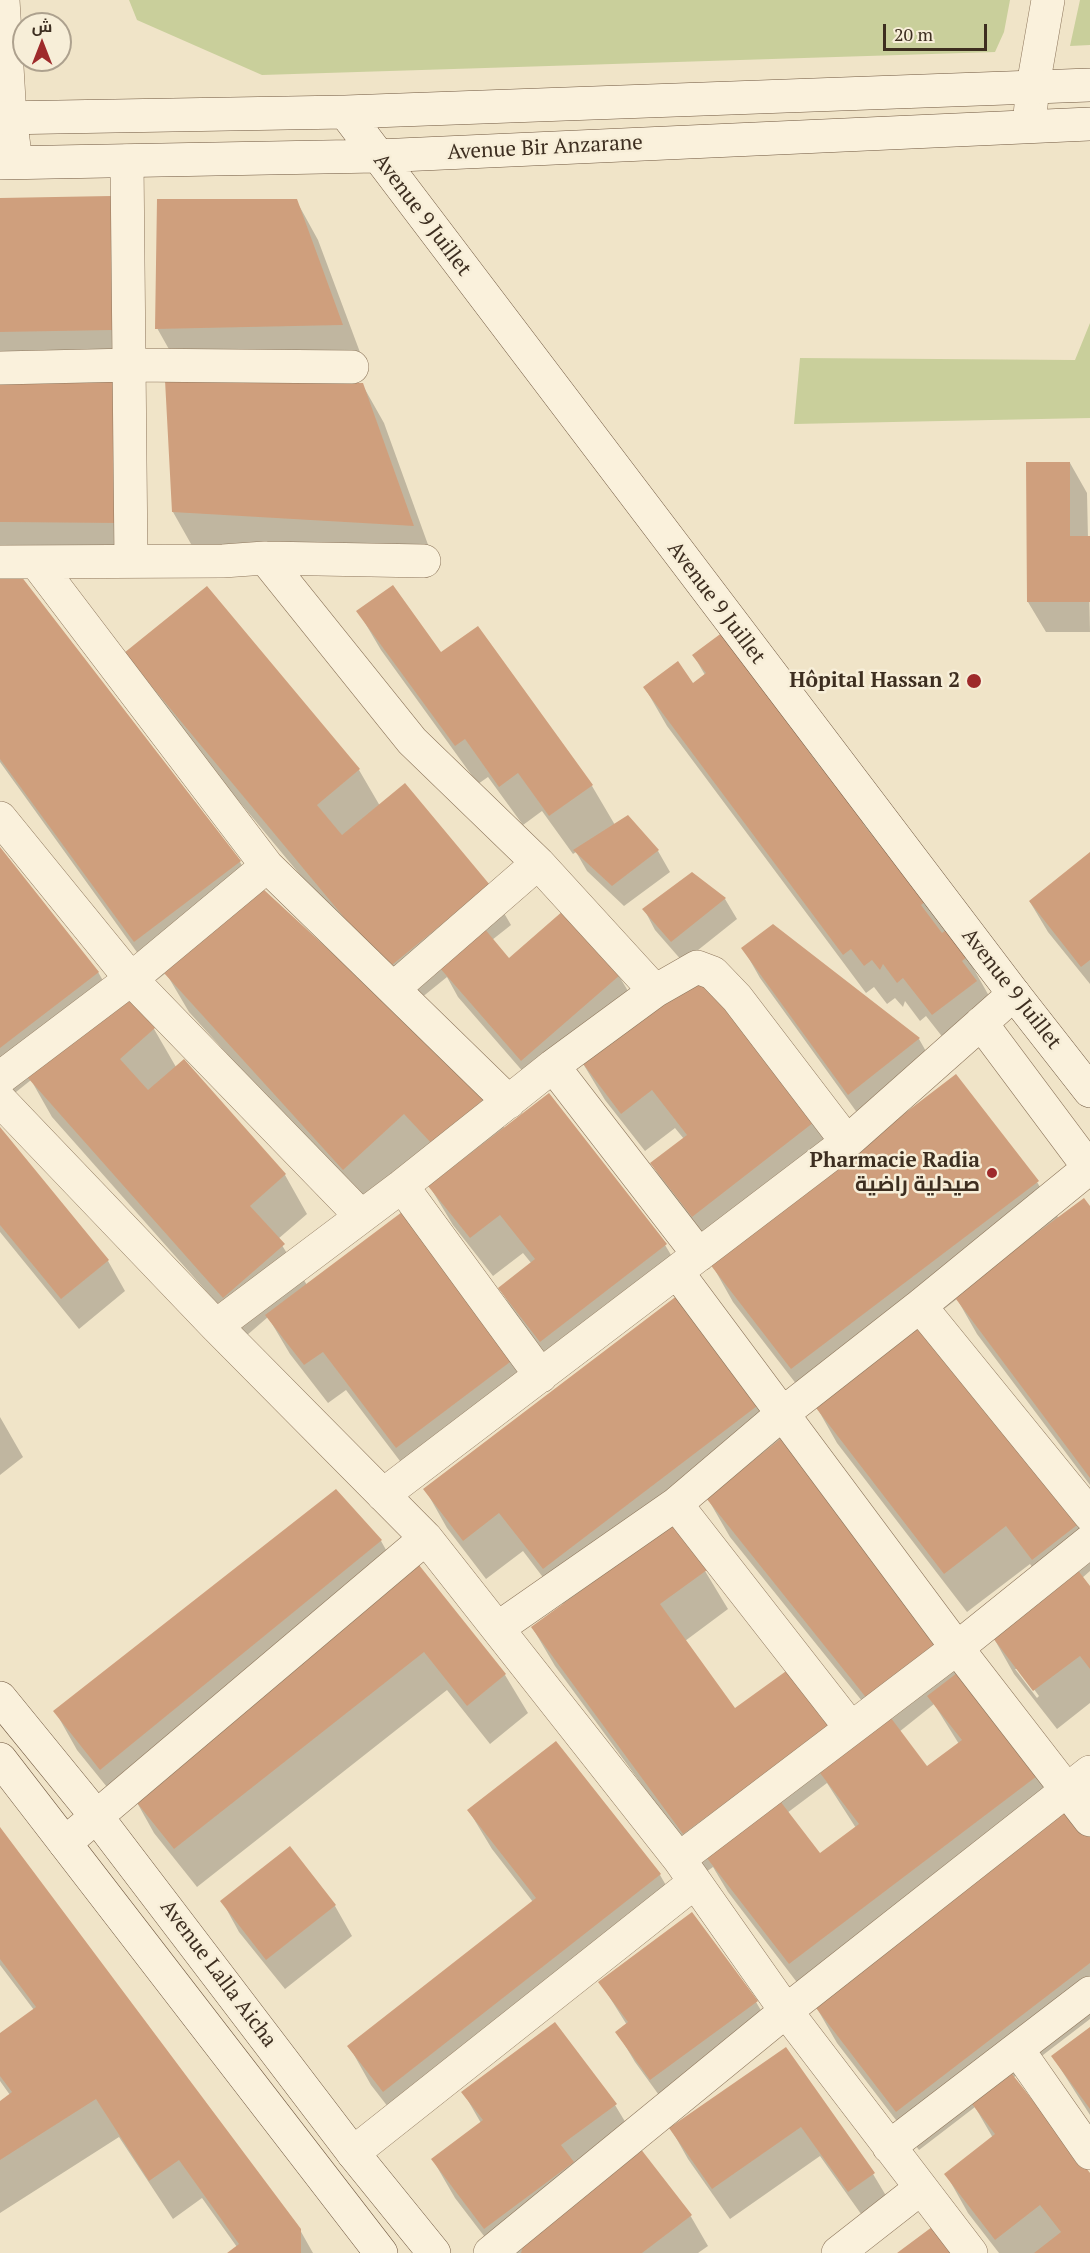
<!DOCTYPE html>
<html>
<head>
<meta charset="utf-8">
<style>
  body { margin:0 }
  #map { position:relative; width:1090px; height:2253px; overflow:hidden; background:#f0e4c8; font-family:"PT Serif",Cairo,serif }
  canvas { display:block }
  .north { position:absolute; left:12px; top:12px; width:60px; height:60px; box-sizing:border-box; background:#f7eed8; border:2px solid #ada18e; border-radius:50%; rotate:0deg; font-size:16px; font-weight:700; line-height:24px; text-align:center; color:#3d2e20 }
  .north::after { content:''; display:block; margin:auto; width:21px; height:27px; background:#9e2a2b; clip-path:polygon(50% 0,100% 100%,50% 72%,0 100%) }
  .scale { position:absolute; left:883px; top:24px; width:104px; height:27px; box-sizing:border-box; border:3px solid #3d2e20; border-top:0; padding-left:8px; font-size:18px; line-height:21px; white-space:nowrap; color:#3d2e20; -webkit-text-stroke:4px #f7eed8; paint-order:stroke }
</style>
</head>
<body>
<div id="map">
<canvas width="1090" height="2253"></canvas>
<div class="north">ش</div>
<div class="scale">20 m</div>
</div>
<script>
const c = document.querySelector('canvas').getContext('2d');
c.lineJoin = 'round';
function fillPath(path, color) { c.fillStyle = color; c.fill(path, 'evenodd'); }
const poly = rows => new Path2D(rows.map(r => 'M' + r).join(''));
function trace(path, color, width, dash) { c.strokeStyle = color; c.lineWidth = width; c.lineCap = dash ? 'butt' : 'round'; c.setLineDash(dash || []); c.stroke(path); }
function label(font, color, halo, rows, align = 'center') {
  c.font = font + ' "PT Serif",Cairo,serif'; c.lineWidth = 5; c.setLineDash([]); c.textBaseline = 'middle'; c.strokeStyle = halo; c.fillStyle = color; for (const [text, x, y, turn = 0] of rows) {
    c.save(); c.translate(x, y); c.rotate((+turn || 0) * Math.PI / 180); c.textAlign = isNaN(turn) ? turn : align; if (halo) c.strokeText(text, 0, 0); c.fillText(text, 0, 0); c.restore();
  }
}
fillPath(poly([
  [129,0,1010,0,1004,32,995,52,262,75,137,20],
  [1080,0,1090,0,1090,45,1070,46],
  [1090,323,1090,418,794,424,800,358,1075,360]
]), '#c9cf9b');
fillPath(poly([
  [110,198,135,368,0,370,0,199],
  [296,200,318,240,364,363,179,367,157,328],
  [0,382,118,383,139,561,0,560],
  [362,384,384,423,435,564,195,551,173,512],
  [1070,463,1087,493,1090,632,1046,632,1028,602],
  [0,569,240,862,258,893,486,1097,505,1129,665,1245,688,1283,563,1379,523,1327,500,1289,532,1264,523,1253,493,1276,453,1225,430,1187,448,1173,428,1151,366,1207,189,1012,166,973,157,980,0,762],
  [206,588,359,770,380,806,488,886,511,925,492,940,509,960,619,976,637,1006,539,1090,458,997,447,977,410,1007,149,693,126,654],
  [358,611,441,654,592,786,615,825,627,817,658,851,670,872,624,906,587,871,576,852,573,854,542,811,523,825,488,777,478,784,381,650],
  [727,631,967,957,989,996,955,1053,926,1016,920,1021,905,1001,903,1007,895,998,887,1004,874,987,866,993,667,726,645,688,693,685,705,675,694,656],
  [0,849,98,972,116,1003,154,1029,176,1067,183,1061,285,1175,307,1214,278,1239,307,1285,512,1360,535,1399,419,1486,346,1390,328,1403,290,1354,268,1317,246,1336,52,1117,31,1080,11,1096,0,1082],
  [1090,854,1090,984,1048,932,1030,902],
  [692,873,725,899,737,919,683,962,655,930,644,909],
  [773,926,919,1039,936,1069,866,1125,760,978,743,948],
  [700,971,839,1158,715,1255,674,1202,652,1164,684,1139,675,1128,645,1151,605,1100,582,1062],
  [0,1130,108,1261,125,1291,79,1329,0,1232],
  [1037,1182,1059,1219,1090,1209,1090,1485,977,1334,957,1299,926,1323,1090,1540,1090,1571,1082,1578,1090,1589,1090,1703,1057,1729,1014,1674,992,1635,1050,1591,1030,1564,967,1612,837,1443,816,1406,814,1407,733,1302,711,1263],
  [1015,1669,1019,1669,1039,1696,1037,1698],
  [760,1404,781,1440,945,1639,1062,1812,812,2002,728,1892,713,1867,706,1872,555,1666,532,1627,564,1605,523,1551,486,1579,447,1528,425,1489],
  [708,1499,730,1537,883,1727,735,1710,685,1641,728,1609,705,1571,673,1526],
  [934,1704,959,1744,927,1768,899,1732],
  [827,1783,856,1828,820,1855,787,1813],
  [0,1417,23,1457,0,1475],
  [335,1491,381,1541,403,1580,419,1567,505,1675,528,1713,490,1744,447,1690,197,1887,154,1833,135,1799,124,1808,77,1750,55,1711],
  [469,1811,660,1875,682,1913,406,2130,371,2085,349,2046,533,1902,492,1849],
  [0,1829,300,2230,313,2253,229,2253,237,2247,202,2198,173,2219,119,2137,0,2213,0,2102,10,2095,0,2081,0,2035,34,2010,0,1965],
  [1090,1835,1090,2019,1013,2078,1090,2175,1090,2253,999,2253,968,2213,946,2174,993,2138,975,2107,919,2150,837,2043,815,2005],
  [290,1848,335,1906,352,1936,285,1989,239,1932,222,1901],
  [600,1982,756,2002,774,2032,669,2109,635,2062,617,2032,627,2025],
  [1090,2029,1090,2115,1053,2057],
  [785,2049,873,2174,891,2204,866,2221,820,2156,730,2219,688,2159,671,2129],
  [463,2092,615,2105,638,2143,584,2183,690,2215,708,2246,698,2253,497,2253,455,2198,433,2160,481,2123]
]), '#0003');
fillPath(poly([
  [111,196,113,330,0,332,0,198],
  [157,199,297,199,343,325,155,329],
  [0,380,119,381,118,523,0,522],
  [165,380,363,383,414,526,172,512],
  [1026,462,1070,462,1070,536,1090,536,1090,602,1027,602],
  [14,567,241,861,134,942,0,759,0,568],
  [393,585,441,652,478,626,593,785,549,816,518,773,499,787,465,739,455,746,356,611],
  [207,586,360,769,317,805,342,835,405,783,490,885,387,969,124,653],
  [727,629,811,740,804,745,820,767,825,763,869,819,863,824,880,845,886,841,930,898,921,905,942,933,948,929,968,956,962,961,977,981,932,1015,903,978,897,983,883,964,880,970,872,960,864,966,851,949,843,955,643,687,678,661,693,683,706,673,692,655],
  [628,815,659,850,612,886,573,850],
  [0,847,99,972,0,1048],
  [1090,852,1090,960,1081,967,1029,901],
  [692,872,726,898,671,942,642,909],
  [262,888,487,1096,433,1145,404,1114,343,1170,164,973],
  [564,910,620,975,521,1061,439,967,484,928,509,958],
  [773,924,920,1038,848,1095,741,948],
  [700,969,818,1119,692,1217,650,1163,687,1135,652,1090,621,1114,581,1061],
  [124,993,155,1028,120,1059,148,1090,184,1059,286,1174,250,1206,285,1244,223,1298,28,1078],
  [956,1074,1039,1181,791,1369,709,1263],
  [549,1093,667,1244,540,1342,498,1288,535,1259,500,1215,470,1238,428,1186],
  [0,1127,109,1260,61,1299,0,1225],
  [1084,1198,1090,1206,1090,1478,953,1295],
  [402,1212,514,1359,396,1448,323,1352,304,1365,265,1315],
  [678,1295,761,1403,543,1569,499,1513,463,1541,423,1489],
  [925,1319,1081,1522,1032,1560,1006,1526,944,1574,813,1404],
  [784,1436,946,1638,868,1700,706,1498],
  [336,1489,382,1540,100,1770,53,1711],
  [673,1524,707,1570,660,1604,735,1708,789,1669,831,1726,683,1834,531,1627],
  [419,1565,506,1674,467,1706,424,1652,174,1849,130,1794],
  [1077,1569,1090,1586,1090,1669,1080,1656,1033,1691,990,1634],
  [961,1670,1041,1773,789,1964,703,1853,777,1797,820,1853,859,1824,820,1773,891,1718,927,1766,962,1740,927,1696],
  [556,1741,661,1874,383,2092,347,2046,536,1898,467,1810],
  [1071,1807,1090,1832,1090,1963,896,2112,813,2004],
  [0,1827,301,2229,301,2253,227,2253,239,2244,179,2160,149,2181,96,2099,0,2160,0,2101,12,2092,0,2076,0,2033,36,2007,0,1959],
  [290,1846,336,1905,266,1960,220,1901],
  [692,1912,758,2001,650,2080,615,2032,628,2022,598,1982],
  [555,2022,617,2104,561,2145,574,2162,484,2229,431,2159,483,2120,461,2092],
  [1090,2027,1090,2109,1051,2056],
  [786,2047,875,2173,848,2192,801,2127,712,2189,669,2128],
  [1012,2074,1090,2173,1090,2253,1034,2253,1061,2232,1040,2205,995,2240,944,2174,995,2134,972,2104],
  [640,2148,692,2215,642,2253,521,2253,526,2236],
  [932,2227,952,2253,897,2253]
]), '#cf9f7d');
const street = poly([
  [3,0,10,117,16,162],
  [1029,125,1033,86,1048,0],
  [127,161,131,561],
  [0,368,130,365,352,367],
  [265,558,412,741,538,863,655,991],
  [0,562,223,561,265,558,424,561],
  [36,562,267,866,509,1102],
  [0,818,131,979,360,1215],
  [393,989,538,863],
  [981,1023,1090,1169],
  [553,1066,699,1255],
  [0,1078,131,979,267,866],
  [0,1100,216,1326,426,1538,679,1859,786,2011,971,2253],
  [402,1186,541,1376],
  [677,1272,957,1648,1090,1820],
  [920,1306,1090,1515],
  [216,1326,402,1186,553,1066,655,991,697,967,713,973,737,998,847,1142],
  [383,1495,847,1142,1014,994],
  [676,1504,850,1727],
  [498,1628,676,1504,782,1414,920,1306,1089,1168],
  [65,1843,426,1538],
  [679,1859,957,1648,1090,1541],
  [1018,2050,1090,2153],
  [889,2147,1090,1993],
  [353,2153,695,1882],
  [490,2253,786,2011,1090,1772],
  [838,2253,921,2188]
]);
const secondary = poly([
  [345,112,1014,994,1090,1091],
  [0,118,345,112,1090,85],
  [0,163,377,156,1090,124],
  [0,1698,97,1817,353,2153,434,2253],
  [0,1759,381,2253]
]);
trace(street, '#8d765c', 34);
trace(secondary, '#6f573f', 34);
trace(street, '#faf1dc', 33);
trace(secondary, '#faf1dc', 33);
for (const [x, y, r, color] of [
  [974,681,8,"#9e2a2b"],
  [992,1173,6,"#9e2a2b"]
]) { const dot = new Path2D(); dot.arc(x, y, r, 0, 2 * Math.PI); c.fillStyle = color; c.fill(dot); trace(dot, '#f7eed8', 2); }
label('21px', '#3d2e20', '#f7eed8', [
  ["Avenue Bir Anzarane",545,148,-3],
  ["Avenue 9 Juillet",422,215,53],
  ["Avenue 9 Juillet",716,603,53],
  ["Avenue 9 Juillet",1011,989,52],
  ["Avenue Lalla Aicha",218,1974,53]
]);
label('bold 21px', '#3d2e20', '#f7eed8', [
  ["Hôpital Hassan 2",960,681],
  ["Pharmacie Radia",980,1161],
  ["صيدلية راضية",980,1185]
], 'right');
</script>
</body>
</html>
